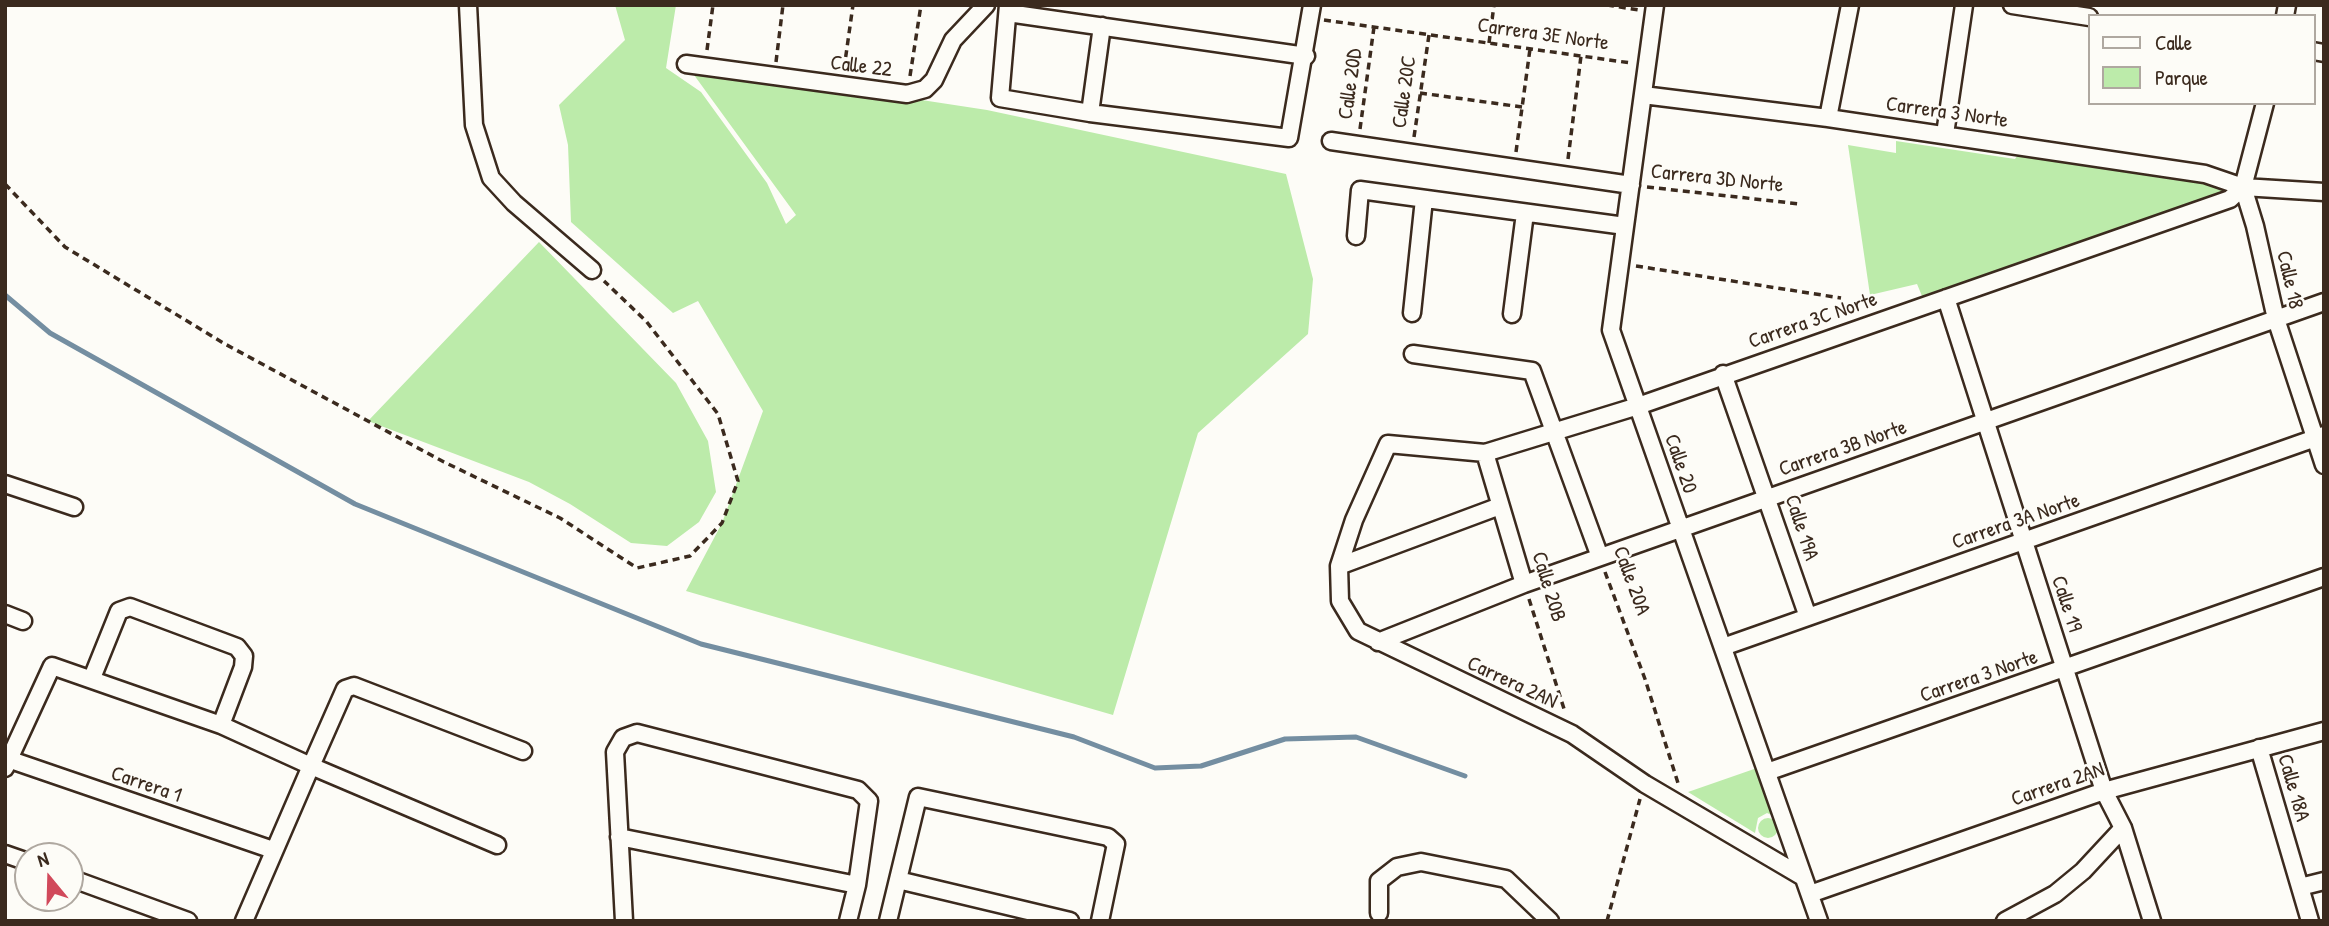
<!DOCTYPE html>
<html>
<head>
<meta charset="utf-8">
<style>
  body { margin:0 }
  #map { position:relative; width:2329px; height:926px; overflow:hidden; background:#fdfcf7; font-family:"Patrick Hand",sans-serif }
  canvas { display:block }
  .frame { position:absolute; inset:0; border:7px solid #3b2a1e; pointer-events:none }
  .legend { position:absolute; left:2088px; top:14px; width:228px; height:91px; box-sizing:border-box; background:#fdfcf7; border:2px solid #afa8a0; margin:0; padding:9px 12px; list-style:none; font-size:21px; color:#3b2a1e }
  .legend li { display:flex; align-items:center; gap:14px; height:35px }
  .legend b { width:35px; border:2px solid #afa8a0 }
  .north { position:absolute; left:14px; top:842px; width:70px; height:70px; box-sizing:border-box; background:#fdfcf7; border:2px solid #afa8a0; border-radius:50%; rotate:341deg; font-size:19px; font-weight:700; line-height:28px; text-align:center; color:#3b2a1e }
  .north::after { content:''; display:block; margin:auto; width:24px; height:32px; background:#d1495b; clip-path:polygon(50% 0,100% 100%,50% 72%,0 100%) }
</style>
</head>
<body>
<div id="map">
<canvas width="2329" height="926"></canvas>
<div class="frame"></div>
<ul class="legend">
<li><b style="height:9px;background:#fdfcf7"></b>Calle</li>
<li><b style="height:19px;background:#bcebaa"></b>Parque</li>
</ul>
<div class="north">N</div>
</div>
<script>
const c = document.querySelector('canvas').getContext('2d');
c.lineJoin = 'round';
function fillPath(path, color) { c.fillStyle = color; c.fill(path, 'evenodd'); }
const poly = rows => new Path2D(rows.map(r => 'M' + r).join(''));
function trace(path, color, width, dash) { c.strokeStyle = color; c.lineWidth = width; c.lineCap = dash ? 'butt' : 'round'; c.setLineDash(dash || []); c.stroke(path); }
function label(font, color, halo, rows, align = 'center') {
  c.font = font + ' "Patrick Hand",sans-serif'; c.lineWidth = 5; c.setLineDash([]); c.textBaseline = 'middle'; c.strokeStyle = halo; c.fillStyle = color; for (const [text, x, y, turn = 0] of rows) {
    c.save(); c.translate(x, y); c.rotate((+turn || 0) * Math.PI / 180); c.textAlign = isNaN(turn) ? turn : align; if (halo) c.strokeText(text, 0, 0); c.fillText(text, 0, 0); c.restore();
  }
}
fillPath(poly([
  [615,5,676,5,666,68,701,92,767,183,786,224,796,215,686,64,987,110,1286,174,1313,279,1308,334,1198,433,1113,715,686,591,722,523,763,411,698,301,673,313,571,222,568,145,559,105,625,40],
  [1896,141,2015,159,2022,149,2223,186,2224,192,1922,296,1917,284,1870,295,1848,145,1896,153],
  [539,242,676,383,708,441,716,492,699,522,667,546,631,543,570,504,529,482,368,421],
  [1757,768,1776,817,1767,813,1758,818,1755,833,1688,792],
  '1758 828a10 10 0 1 1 20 0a10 10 0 1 1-20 0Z'
]), '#bcebaa');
trace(poly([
  [5,295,50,333,355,504,701,644,1074,737,1155,768,1201,766,1285,739,1356,737,1465,776]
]), '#748ea1', 5);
const street = poly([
  [468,5,474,125,491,178,514,203,592,270],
  [1008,5,1000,98,1090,113,1102,26],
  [1655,5,1611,330,1819,921],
  [2012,5,2089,17],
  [1008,13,1306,56],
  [2285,16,2287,5],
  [2313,51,2324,53],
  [686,64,907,94,925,89,934,80,953,40,986,5],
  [1643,95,1828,118,2205,174,2243,187,2324,192],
  [2265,103,2243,187,2255,226,2276,319,2324,465],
  [1090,113,1289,138,1312,5],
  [1828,118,1850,5],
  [1945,134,1964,5],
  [1331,141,1631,185],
  [1356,236,1360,190,1625,226],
  [1946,298,2104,791,2123,828,2152,921],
  [1412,313,1424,199],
  [1512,314,1525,213],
  [1413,354,1532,371,1600,557],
  [1723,374,1808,617],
  [1485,453,1524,584],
  [5,484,74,507],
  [1339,566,1500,506],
  [5,614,23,621],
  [1378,642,1524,584,2324,302],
  [1723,647,2324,435],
  [92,678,119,611,130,607,237,647,244,656,243,667,221,725],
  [2259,748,2310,921],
  [5,758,273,850],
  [5,768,52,666,221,725,311,766,244,921],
  [1767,772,2324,577],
  [619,837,857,885],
  [497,845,311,766,345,689,354,686,523,751],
  [5,854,28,862],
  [1803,877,1645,784,1572,734,1358,631,1340,601,1339,566,1354,520,1388,444,1485,453,1638,406,2230,199,2243,187],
  [70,878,188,921],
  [898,880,1070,921],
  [2300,887,2324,881],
  [1810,894,2104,791,2324,731],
  [1379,913,1379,881,1397,867,1421,862,1506,879,1550,921],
  [624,921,615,752,623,738,637,733,858,790,869,801,857,885,848,921],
  [888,921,918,797,1108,837,1116,844,1100,921],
  [2005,921,2055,894,2083,871,2123,828]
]);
trace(street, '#3b2a1e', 21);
trace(poly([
  [1607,5,1639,10],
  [1324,20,1631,63],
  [1489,43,1494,5],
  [707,50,713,5],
  [776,62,783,5],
  [844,69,853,5],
  [910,76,921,5],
  [1420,93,1522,107],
  [1360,129,1374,27],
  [1414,137,1429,35],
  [1516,152,1530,49],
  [1568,159,1581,56],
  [5,184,65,247,225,344,444,462,560,518,637,568,690,556,722,523,738,481,718,414,646,321,604,281],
  [1647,187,1800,204],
  [1636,266,1841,298],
  [1605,572,1645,679,1678,783],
  [1529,599,1565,712],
  [1607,921,1640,799]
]), '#3b2a1e', 3.5, [7, 5]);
trace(street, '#fdfcf7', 16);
label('21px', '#3b2a1e', '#fdfcf7', [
  ["Carrera 3E Norte",1543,35,8],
  ["Calle 22",861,67,7],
  ["Calle 20D",1351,84,-82],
  ["Calle 20C",1405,92,-82],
  ["Carrera 3 Norte",1947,113,8],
  ["Carrera 3D Norte",1717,179,6],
  ["Calle 18",2289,280,77],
  ["Carrera 3C Norte",1813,321,-19],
  ["Carrera 3B Norte",1843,449,-19],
  ["Calle 20",1680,464,71],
  ["Carrera 3A Norte",2016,522,-19],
  ["Calle 19A",1801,528,72],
  ["Calle 20A",1631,581,70],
  ["Calle 20B",1548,587,73],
  ["Calle 19",2066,604,72],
  ["Carrera 3 Norte",1979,677,-19],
  ["Carrera 2AN",1512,683,25],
  ["Carrera 1",146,785,19],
  ["Carrera 2AN",2058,785,-19],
  ["Calle 18A",2293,788,74]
]);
</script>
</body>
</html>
